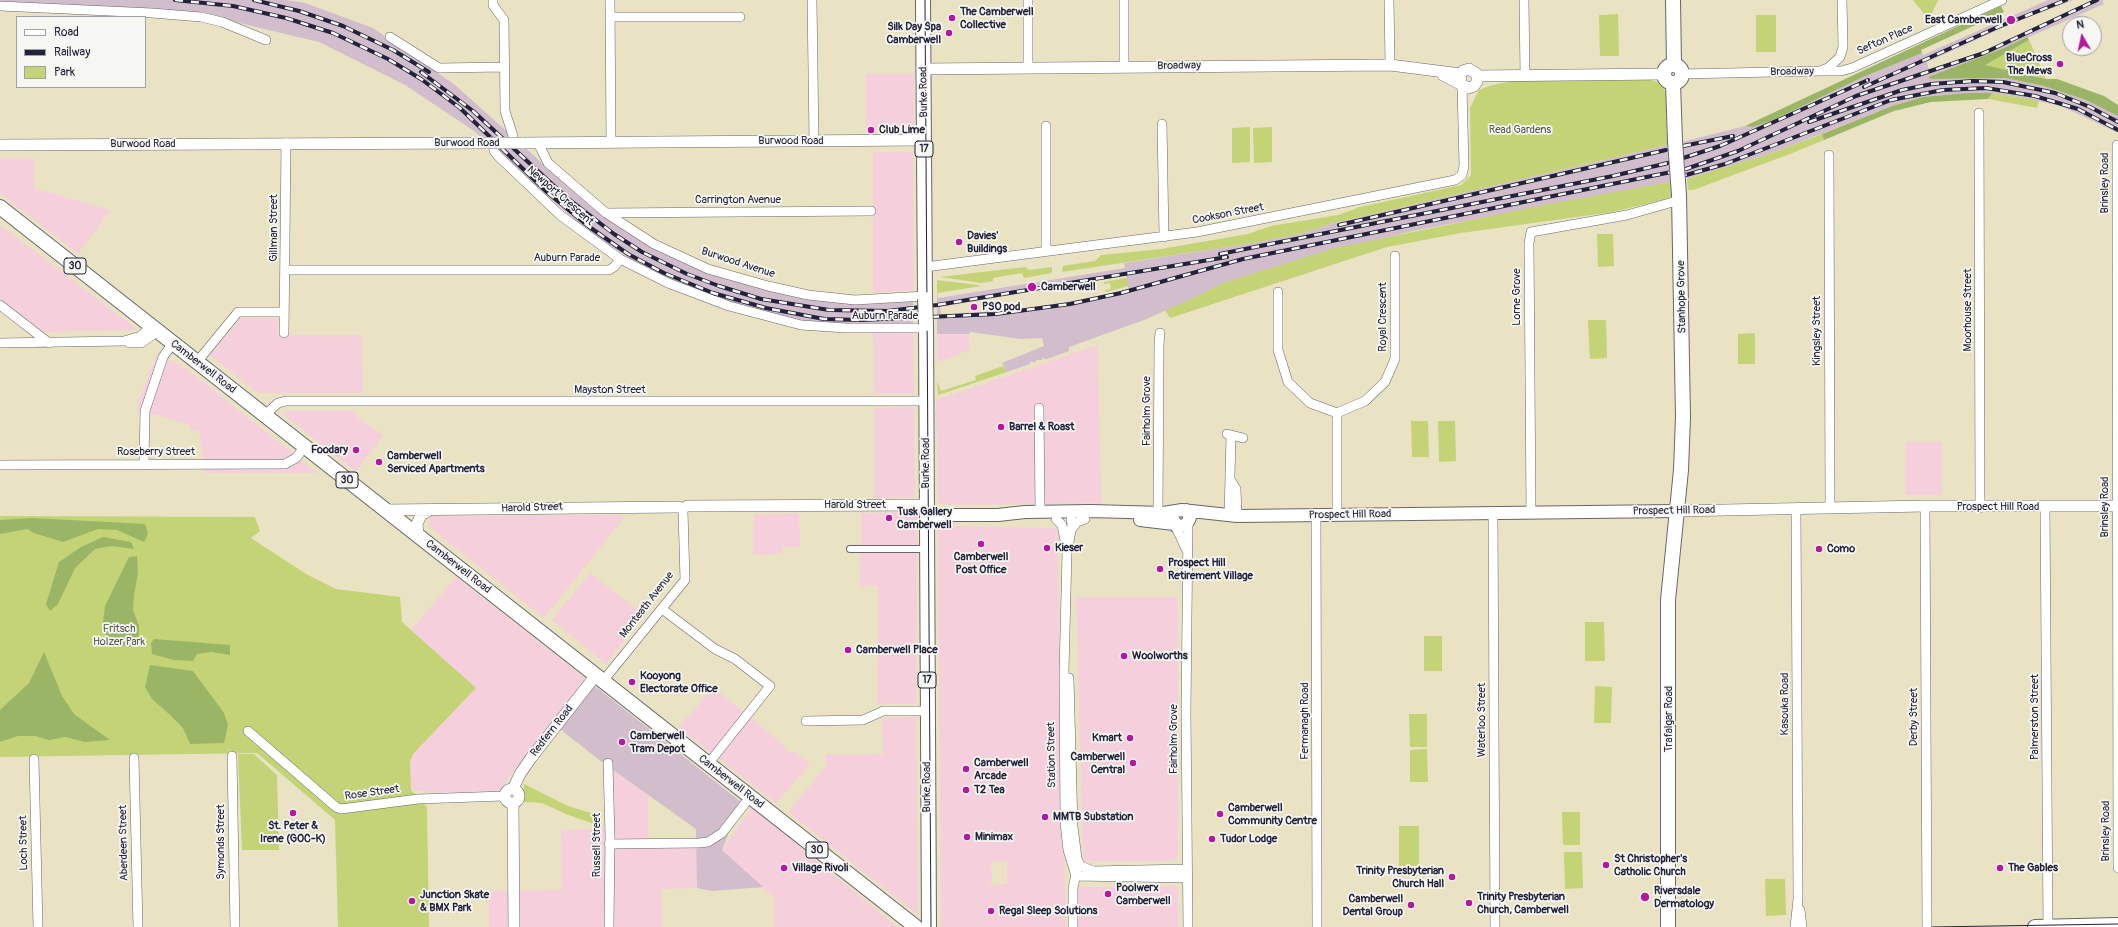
<!DOCTYPE html>
<html>
<head>
<meta charset="utf-8">
<style>
  body { margin:0 }
  #map { position:relative; width:2118px; height:927px; overflow:hidden; background:#e9e3c3; font-family:Pangolin,sans-serif }
  canvas { display:block }
  .legend { position:absolute; left:16px; top:16px; width:130px; height:72px; box-sizing:border-box; background:#f6f6f2; border:1px solid #a1a1a9; margin:0; padding:5px 7px; list-style:none; font-size:12px; color:#22223b }
  .legend li { display:flex; align-items:center; gap:8px; height:20px }
  .legend b { width:20px; border:1px solid #a1a1a9 }
  .north { position:absolute; left:2062px; top:16px; width:40px; height:40px; box-sizing:border-box; background:#f6f6f2; border:1px solid #a1a1a9; border-radius:50%; rotate:351deg; font-size:11px; font-weight:700; line-height:16px; text-align:center; color:#22223b }
  .north::after { content:''; display:block; margin:auto; width:14px; height:18px; background:#b5179e; clip-path:polygon(50% 0,100% 100%,50% 72%,0 100%) }
</style>
</head>
<body>
<div id="map">
<canvas width="2118" height="927"></canvas>
<ul class="legend">
<li><b style="height:5px;background:#fff"></b>Road</li>
<li><b style="height:5px;background:#22223b"></b>Railway</li>
<li><b style="height:11px;background:#c4d376"></b>Park</li>
</ul>
<div class="north">N</div>
</div>
<script>
const c = document.querySelector('canvas').getContext('2d');
c.lineJoin = 'round';
function fillPath(path, color) { c.fillStyle = color; c.fill(path, 'evenodd'); }
const poly = rows => new Path2D(rows.map(r => 'M' + r).join(''));
function trace(path, color, width, dash) { c.strokeStyle = color; c.lineWidth = width; c.lineCap = dash ? 'butt' : 'round'; c.setLineDash(dash || []); c.stroke(path); }
function label(font, color, halo, rows, align = 'center') {
  c.font = font + ' Pangolin,sans-serif'; c.lineWidth = 3.5; c.setLineDash([]); c.textBaseline = 'middle'; c.strokeStyle = halo; c.fillStyle = color; for (const [text, x, y, turn = 0] of rows) {
    c.save(); c.translate(x, y); c.rotate((+turn || 0) * Math.PI / 180); c.textAlign = isNaN(turn) ? turn : align; if (halo) c.strokeText(text, 0, 0); c.fillText(text, 0, 0); c.restore();
  }
}
fillPath(poly([
  [866,74,914,74,914,131,866,132],
  [873,152,911,152,913,154,914,290,873,293],
  [0,158,34,158,34,188,110,210,78,254,0,193],
  [0,225,138,330,39,332,0,302],
  [241,318,278,318,278,335,362,335,363,393,258,393,210,355],
  [913,332,914,394,874,394,873,333],
  [937,334,969,334,969,350,938,362],
  [1098,345,1101,503,962,505,940,504,938,502,936,400],
  [157,354,180,364,318,473,205,473,199,430,192,430,189,425,158,415,137,415,137,406],
  [914,407,915,495,913,497,874,498,874,408],
  [286,411,354,411,358,418,383,435,356,472,284,415],
  [1906,442,1942,442,1942,495,1905,495],
  [912,512,917,517,916,704,877,704,878,586,860,586,861,513],
  [799,513,800,547,783,547,782,554,753,555,754,515],
  [621,515,623,519,544,618,428,526,432,516],
  [938,526,1057,528,1066,927,941,927],
  [996,861,1007,861,1007,884,989,885,992,881,991,863],
  [590,573,644,615,606,664,552,620],
  [456,577,586,679,509,777,498,798,411,790,410,766,413,754,476,688,411,630],
  [1076,597,1178,597,1178,857,1173,861,1083,861],
  [714,688,781,743,789,752,795,752,810,764,776,803,678,727],
  [916,717,918,915,788,812,827,765,825,755,883,754,882,718],
  [602,762,648,795,648,839,697,838,697,888,661,889,662,927,489,927,489,891,562,890,561,830,606,829],
  [752,807,897,927,774,927,774,898,722,850],
  [1176,886,1178,889,1178,927,1076,927,1076,891,1079,887]
]), '#f5cfdb');
fillPath(poly([
  [0,0,286,0,305,3,373,28,455,85,590,206,626,232,683,262,713,275,776,292,823,301,869,304,913,300,913,325,874,326,802,322,754,310,687,287,640,265,585,229,474,131,405,85,319,42,197,13,0,2],
  [2048,0,2073,0,2011,24,1927,62,1929,70,1983,51,2092,0,2104,0,2102,1,2104,4,2004,48,1928,77,1931,79,2005,78,2044,86,2086,100,2115,114,2118,116,2118,133,2061,106,2024,98,1992,93,1966,93,1923,97,1892,106,1772,153,1687,179,1682,142,1745,126,1753,127,1771,121,1863,77,1922,53,1923,55],
  [1667,145,1670,182,1413,231,1304,258,1223,283,1183,303,1144,320,1069,347,1069,351,1047,359,1042,358,1042,360,1036,360,1036,362,1030,362,1030,364,1007,372,1002,363,1044,346,1042,338,1021,339,970,332,969,334,937,334,937,293,938,298,1125,268,1124,263,1259,242,1299,234,1334,223],
  [1126,275,1128,289,1094,297,1019,310,941,314,940,307],
  [586,679,741,802,722,850,763,887,712,891,697,888,696,829,602,762,552,723]
]), '#d1bdcc');
fillPath(poly([
  [1913,0,1938,0,1929,20],
  [1618,14,1619,56,1600,56,1599,15],
  [1756,15,1776,15,1776,52,1756,52],
  [2029,40,2046,79,1984,65],
  [1650,80,1660,83,1666,93,1667,145,1334,223,1299,234,1259,242,1062,272,1063,266,1095,261,1101,255,1161,249,1248,234,1271,226,1338,215,1360,207,1461,185,1471,175,1470,108,1479,90,1492,85,1514,81],
  [1992,93,2024,98,2039,101,2037,108,1988,99],
  [1250,127,1250,162,1232,163,1232,128],
  [1272,127,1272,162,1254,163,1253,128],
  [1822,134,1824,140,1790,154,1693,190,1688,190,1687,179,1772,153],
  [1670,182,1672,196,1666,199,1613,212,1461,233,1387,247,1170,318,1165,310,1183,303,1223,283,1335,248,1544,205],
  [1597,234,1613,234,1614,266,1598,267],
  [1025,267,1029,270,1052,267,1052,273,1024,278,1022,273,993,278,993,281,981,283,940,277],
  [1127,278,1128,286,1106,292,1105,290,1111,289,1110,283,1104,284,1104,282],
  [937,280,978,285,981,286,937,293],
  [1588,320,1606,320,1607,358,1590,359],
  [1755,333,1755,364,1738,364,1738,334],
  [1003,366,1007,372,938,395,937,381,941,391,976,380,975,376],
  [1411,421,1428,421,1429,457,1412,457],
  [1438,421,1455,421,1456,461,1439,462],
  [0,516,255,517,260,531,251,538,306,574,336,589,400,597,402,622,476,688,413,754,410,762,411,790,427,807,429,927,338,927,335,820,257,753,0,757],
  [1585,622,1604,622,1605,661,1585,661],
  [1424,636,1442,636,1442,671,1424,671],
  [1595,686,1612,687,1611,723,1594,723],
  [1409,714,1427,714,1427,747,1410,747],
  [1427,749,1428,782,1410,782,1410,750],
  [238,754,254,754,277,775,279,850,242,850],
  [524,784,568,806,601,816,602,827,566,814,542,803,524,802],
  [1562,812,1580,812,1580,845,1563,845],
  [1399,826,1419,826,1419,866,1399,866],
  [1564,852,1582,852,1583,888,1565,889],
  [1765,879,1785,879,1786,915,1766,916]
]), '#c4d376');
fillPath(poly([
  [2001,6,2004,12,1921,50,1922,53,1863,77,1771,121,1753,127,1745,126],
  [2027,37,2029,40,1985,65,2046,79,2057,79,2104,96,2118,105,2118,116,2086,100,2044,86,2005,78,1931,79,1928,77,2004,48],
  [1966,93,1992,93,1988,99,1931,102,1894,111,1824,140,1822,134,1892,106,1923,97],
  [32,518,145,524,148,534,144,542,117,530,98,529,63,542,34,533,27,529,0,534,0,520],
  [103,537,131,542,134,549,112,546,95,549,75,568,58,604,50,611,46,604,59,562,81,547],
  [137,556,138,573,134,595,133,610,139,626,139,638,130,647,116,644,106,635,103,622,105,606,129,557],
  [154,639,230,645,230,655,211,652,197,654,193,661,174,660,152,654,151,643],
  [44,652,62,696,74,714,110,740,85,742,65,737,49,740,35,736,18,736,0,742,0,710,29,683],
  [150,665,193,671,224,713,228,725,224,743,190,744,183,728,169,714,152,699,145,687]
]), '#9bb567');
const pedestrian = poly([
  [850,549,926,549]
]);
const minor = poly([
  [493,0,493,5,504,20,505,111,513,136],
  [610,0,611,142],
  [812,0,814,141],
  [1124,0,1124,67],
  [1389,0,1390,65],
  [1524,0,1525,75],
  [0,6,152,13,201,17,222,22,266,40],
  [611,17,740,17],
  [390,37,439,68,504,67],
  [1028,68,1028,0],
  [1822,71,1841,71,1852,68,2002,0],
  [1682,74,1820,71,1828,68,1840,57,1843,47,1842,0],
  [1979,113,1980,508],
  [1162,124,1164,237],
  [1046,126,1046,251],
  [493,143,494,151,498,156,560,215,620,259,668,283,729,306,801,325,846,328,926,328],
  [538,143,548,163,606,213,654,244,708,269,768,286,808,295,855,300,925,296],
  [2117,145,2118,868],
  [1829,155,1830,508],
  [606,213,871,211],
  [925,267,1197,232,1455,180,1462,175,1464,166,1462,85],
  [286,270,609,270,614,267,620,259],
  [1278,292,1278,350,1288,382,1310,403,1337,413,1365,401,1385,382,1395,359,1395,256],
  [0,305,49,343],
  [284,333,286,143],
  [0,343,124,341,141,336,151,326],
  [129,343,141,343,158,331],
  [197,362,238,312,284,312],
  [1039,408,1040,511],
  [1337,413,1337,515],
  [265,415,278,403,286,401,926,401],
  [1227,434,1243,438],
  [144,464,145,411,163,357,173,343],
  [0,465,285,464,296,458,305,446],
  [1231,481,1236,489,1237,516],
  [1925,506,1927,927],
  [2045,507,2048,927],
  [1158,513,1159,344,1160,333],
  [1531,513,1529,243,1531,232,1627,215,1680,200],
  [1493,514,1495,927],
  [1316,515,1317,927],
  [1229,516,1231,436],
  [1056,519,1062,525,1066,546],
  [1071,519,1072,525,1067,553,1064,671,1065,823,1068,850,1076,876],
  [1175,525,1186,549],
  [1071,530,1077,522,1085,519],
  [662,609,715,649,735,659,770,686,708,764],
  [1069,678,1073,827,1078,866,1073,888,1073,927],
  [603,681,685,580,683,511],
  [806,721,863,720,883,711,927,711],
  [248,731,336,807,341,809,418,799,504,796],
  [232,756,235,927],
  [134,758,138,927],
  [34,759,38,927],
  [608,763,610,837,609,927],
  [609,844,699,843,708,842,722,833,750,797],
  [1077,859,1081,866,1093,871,1187,869],
  [1076,876,1187,878],
  [1800,910,1802,927],
  [1188,927,1186,712,1188,523],
  [1795,927,1798,899,1796,509]
]);
const tertiary = poly([
  [923,69,1390,65,1461,74],
  [1443,75,1468,88,1474,86,1477,82,1477,74,1469,69,1463,71,1460,77,1461,83],
  [1478,76,1664,74],
  [522,143,924,140],
  [0,145,487,143],
  [687,506,926,505],
  [385,510,679,507],
  [1675,511,1925,506,2118,506],
  [418,535,417,524,421,515,430,510],
  '505 796a7 7 0 1 1 14 0a7 7 0 1 1-14 0Z',
  [513,789,520,774,531,758,596,675],
  [513,803,514,927]
]);
const secondary = poly([
  [926,515,998,515,1025,512,1091,511,1163,513,1182,510,1237,516,1675,511],
  [1173,518,1176,526,1186,525,1190,518,1186,510],
  [1140,520,1174,524]
]);
const primary = poly([
  [923,0,925,299],
  [1673,0,1674,65],
  '1664 74a9 9 0 1 1 18 0a9 9 0 1 1-18 0Z',
  [1673,83,1675,141],
  [0,207,916,927],
  [926,324,929,927],
  [1668,927,1668,600,1681,470,1683,417,1679,195],
  [2035,927,2118,925]
]);
trace(pedestrian, '#68666b', 8);
trace(minor, '#68666b', 10);
trace(tertiary, '#68666b', 12);
trace(secondary, '#68666b', 14);
trace(primary, '#68666b', 16);
trace(pedestrian, '#fff', 6);
trace(minor, '#fff', 9);
trace(tertiary, '#fff', 11);
trace(secondary, '#fff', 12);
trace(primary, '#fff', 14);
trace(poly([
  [925,0,931,927],
  [1932,927,2118,924]
]), '#22223b', 1);
const rail = poly([
  [175,0,233,6,286,18,333,33,388,59,421,79,460,108,548,193,588,226,628,254,664,273,713,293,766,308,824,319,861,320,996,314,1070,304,1121,293,1243,259,1686,169,1738,151,1856,96,1984,53,2097,0],
  [254,0,299,11,343,26,393,50,429,72],
  [421,72,473,111,566,197,614,234,642,252,687,274,719,286,761,299,829,310,888,311,937,305,1227,257],
  [1864,87,1998,27,2066,0],
  [1809,122,1902,90,1932,84,1973,81,2003,82,2055,93,2090,107,2118,122],
  [1683,146,1733,136],
  [1679,177,1725,164,1891,100,1943,90,1986,88,2035,96,2078,109,2118,130],
  [1339,225,1666,150],
  [1220,254,1613,176,1668,163,1720,146,1868,80]
]);
trace(rail, '#22223b', 4);
trace(rail, '#f6f6f2', 2.5, [8]);
const tertiaryBridge = poly([
  [487,143,522,143]
]);
const primaryBridge = poly([
  [1675,141,1679,195],
  [925,299,926,324]
]);
trace(tertiaryBridge, '#68666b', 12, []);
trace(primaryBridge, '#68666b', 16, []);
trace(tertiaryBridge, '#fff', 11);
trace(primaryBridge, '#fff', 14);
for (const [x, y, r, color] of [
  [952,18,4,"#b5179e"],
  [2011,20,5,"#b5179e"],
  [949,33,4,"#b5179e"],
  [2060,64,4,"#b5179e"],
  [871,130,4,"#b5179e"],
  [959,242,4,"#b5179e"],
  [1032,287,5,"#b5179e"],
  [974,307,4,"#b5179e"],
  [1001,427,4,"#b5179e"],
  [356,450,4,"#b5179e"],
  [379,462,4,"#b5179e"],
  [889,518,4,"#b5179e"],
  [981,544,4,"#b5179e"],
  [1047,548,4,"#b5179e"],
  [1819,549,4,"#b5179e"],
  [1160,569,4,"#b5179e"],
  [848,650,4,"#b5179e"],
  [1124,656,4,"#b5179e"],
  [632,682,4,"#b5179e"],
  [1130,738,4,"#b5179e"],
  [622,742,4,"#b5179e"],
  [1133,763,4,"#b5179e"],
  [966,769,4,"#b5179e"],
  [966,790,4,"#b5179e"],
  [293,813,4,"#b5179e"],
  [1220,814,4,"#b5179e"],
  [1045,817,4,"#b5179e"],
  [967,837,4,"#b5179e"],
  [1212,839,4,"#b5179e"],
  [1606,865,4,"#b5179e"],
  [784,868,4,"#b5179e"],
  [2000,868,4,"#b5179e"],
  [1452,877,4,"#b5179e"],
  [1108,894,4,"#b5179e"],
  [1645,897,5,"#b5179e"],
  [412,901,4,"#b5179e"],
  [1469,903,4,"#b5179e"],
  [1411,905,4,"#b5179e"],
  [991,911,4,"#b5179e"]
]) { const dot = new Path2D(); dot.arc(x, y, r, 0, 2 * Math.PI); c.fillStyle = color; c.fill(dot); trace(dot, '#f6f6f2', 1.5); }
for (const [x, y, w] of [
  [924,149,18],
  [75,266,22],
  [347,480,22],
  [927,680,18],
  [817,850,22]
]) { const box = new Path2D(); box.roundRect(x - w / 2, y - 8, w, 16, 3); c.fillStyle = '#f6f6f2'; c.fill(box); trace(box, '#22223b', 1); }
label('bold 10px', '#22223b', null, [
  ["17",924,149],
  ["30",75,266],
  ["30",347,480],
  ["17",927,680],
  ["30",817,850]
]);
label('bold 11px', '#22223b', '#f6f6f2', [
  ["The Camberwell",960,12],
  ["Collective",960,25],
  ["East Camberwell",2002,20,"right"],
  ["Silk Day Spa",941,27,"right"],
  ["Camberwell",941,40,"right"],
  ["BlueCross",2052,58,"right"],
  ["The Mews",2052,71,"right"],
  ["Club Lime",879,130],
  ["Davies'",967,236],
  ["Buildings",967,249],
  ["Camberwell",1041,287],
  ["PSO pod",982,307],
  ["Barrel & Roast",1009,427],
  ["Foodary",348,450,"right"],
  ["Camberwell",387,456],
  ["Serviced Apartments",387,469],
  ["Tusk Gallery",897,512],
  ["Camberwell",897,525],
  ["Kieser",1055,548],
  ["Como",1827,549],
  ["Camberwell",981,557,"center"],
  ["Post Office",981,570,"center"],
  ["Prospect Hill",1168,563],
  ["Retirement Village",1168,576],
  ["Camberwell Place",856,650],
  ["Woolworths",1132,656],
  ["Kooyong",640,676],
  ["Electorate Office",640,689],
  ["Camberwell",630,736],
  ["Tram Depot",630,749],
  ["Kmart",1122,738,"right"],
  ["Camberwell",1125,757,"right"],
  ["Central",1125,770,"right"],
  ["Camberwell",974,763],
  ["Arcade",974,776],
  ["T2 Tea",974,790],
  ["Camberwell",1228,808],
  ["Community Centre",1228,821],
  ["MMTB Substation",1053,817],
  ["St. Peter &",293,826,"center"],
  ["Irene (GOC-K)",293,839,"center"],
  ["Minimax",975,837],
  ["Tudor Lodge",1220,839],
  ["St Christopher's",1614,859],
  ["Catholic Church",1614,872],
  ["Village Rivoli",792,868],
  ["The Gables",2008,868],
  ["Trinity Presbyterian",1444,871,"right"],
  ["Church Hall",1444,884,"right"],
  ["Poolwerx",1116,888],
  ["Camberwell",1116,901],
  ["Riversdale",1654,891],
  ["Dermatology",1654,904],
  ["Junction Skate",420,895],
  ["& BMX Park",420,908],
  ["Trinity Presbyterian",1477,897],
  ["Church, Camberwell",1477,910],
  ["Camberwell",1403,899,"right"],
  ["Dental Group",1403,912,"right"],
  ["Regal Sleep Solutions",999,911]
], 'left');
label('11px', '#22223b', '#f6f6f2', [
  ["Sefton Place",1885,40,-24],
  ["Broadway",1179,66,-1],
  ["Broadway",1792,72,-1],
  ["Burke Road",924,92,-91],
  ["Burwood Road",791,141],
  ["Burwood Road",467,143],
  ["Burwood Road",143,144],
  ["Brinsley Road",2105,183,-90],
  ["Newport Crescent",560,196,41],
  ["Carrington Avenue",738,200],
  ["Cookson Street",1228,214,-11],
  ["Gillman Street",274,228,-90],
  ["Auburn Parade",567,258],
  ["Burwood Avenue",738,263,18],
  ["Lorne Grove",1517,297,-90],
  ["Stanhope Grove",1682,297,-91],
  ["Moorhouse Street",1968,310,-90],
  ["Auburn Parade",885,316],
  ["Royal Crescent",1383,317,-90],
  ["Kingsley Street",1817,331,-90],
  ["Camberwell Road",203,367,38],
  ["Mayston Street",610,390],
  ["Fairholm Grove",1147,411,-90],
  ["Roseberry Street",156,452],
  ["Burke Road",926,463,-90],
  ["Harold Street",855,505],
  ["Prospect Hill Road",1998,507],
  ["Brinsley Road",2105,507,-90],
  ["Harold Street",532,508,-2],
  ["Prospect Hill Road",1674,511,-1],
  ["Prospect Hill Road",1350,515,-1],
  ["Camberwell Road",458,567,38],
  ["Monteath Avenue",647,605,-52],
  ["Kasouka Road",1785,704,-90],
  ["Derby Street",1914,717,-90],
  ["Palmerston Street",2035,717,-90],
  ["Trafalgar Road",1669,719,-90],
  ["Waterloo Street",1482,720,-90],
  ["Fermanagh Road",1305,721,-90],
  ["Redfern Road",552,731,-52],
  ["Fairholm Grove",1174,739,-90],
  ["Station Street",1052,755,-91],
  ["Camberwell Road",731,782,38],
  ["Burke Road",927,787,-90],
  ["Rose Street",372,793,-8],
  ["Brinsley Road",2106,831,-90],
  ["Symonds Street",221,842,-90],
  ["Loch Street",24,843,-91],
  ["Aberdeen Street",124,843,-91],
  ["Russell Street",597,845,-90]
]);
label('11px', '#53574d', '#f6f6f2', [
  ["Read Gardens",1520,130],
  ["Fritsch",119,629],
  ["Holzer Park",119,642]
]);
</script>
</body>
</html>
